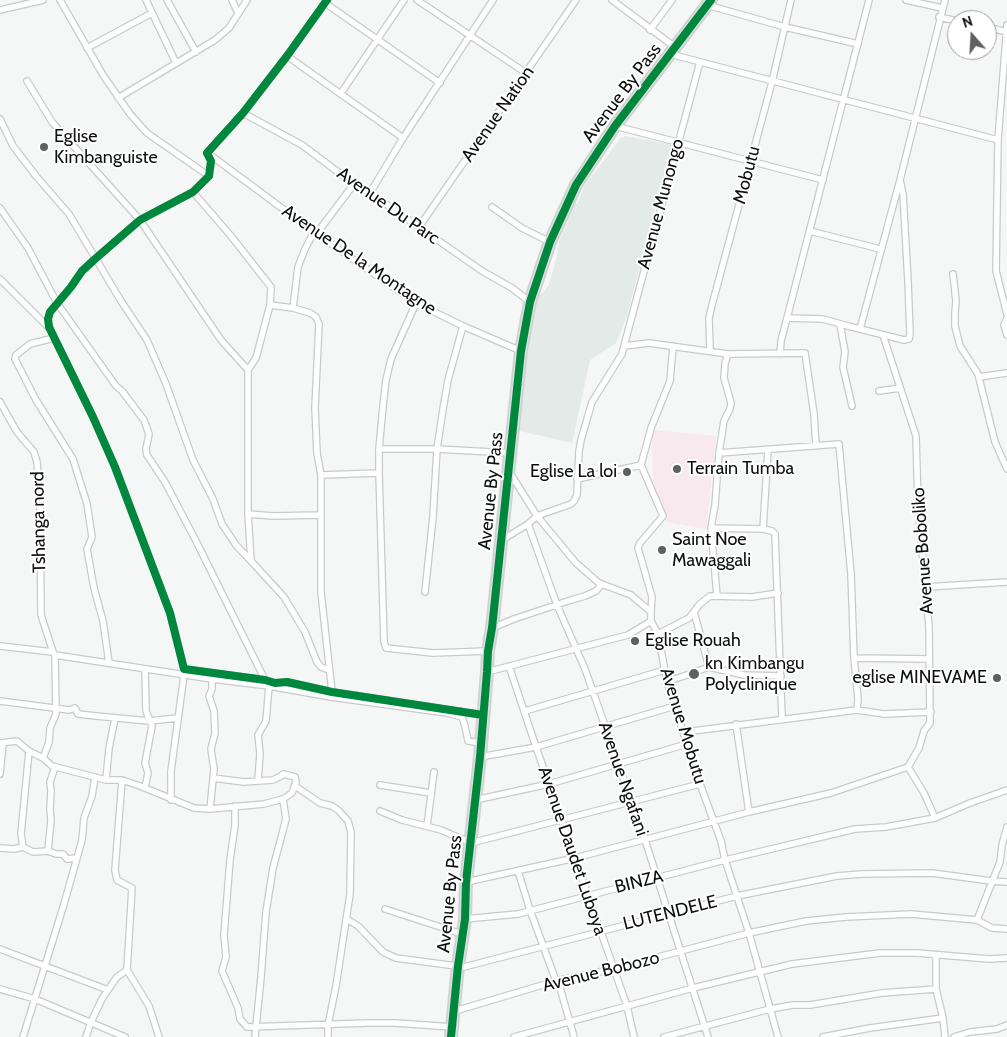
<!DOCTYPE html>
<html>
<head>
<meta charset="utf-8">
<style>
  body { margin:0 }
  #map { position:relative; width:1007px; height:1037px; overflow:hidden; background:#f5f6f6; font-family:Cabin,sans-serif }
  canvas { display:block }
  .north { position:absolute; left:947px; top:10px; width:50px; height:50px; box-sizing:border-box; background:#fff; border:1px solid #9f9f9f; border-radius:50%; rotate:341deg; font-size:14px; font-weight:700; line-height:20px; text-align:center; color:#0e100f }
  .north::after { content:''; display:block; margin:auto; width:18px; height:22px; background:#5f6060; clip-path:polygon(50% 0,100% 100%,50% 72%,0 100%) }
</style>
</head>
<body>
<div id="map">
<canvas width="1007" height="1037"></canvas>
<div class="north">N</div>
</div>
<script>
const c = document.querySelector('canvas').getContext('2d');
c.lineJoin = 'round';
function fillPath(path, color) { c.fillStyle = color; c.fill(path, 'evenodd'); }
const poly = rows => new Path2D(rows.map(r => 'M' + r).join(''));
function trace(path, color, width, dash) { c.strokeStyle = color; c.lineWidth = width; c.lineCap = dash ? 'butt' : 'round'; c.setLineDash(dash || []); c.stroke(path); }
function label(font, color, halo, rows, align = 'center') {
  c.font = font + ' Cabin,sans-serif'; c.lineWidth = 4; c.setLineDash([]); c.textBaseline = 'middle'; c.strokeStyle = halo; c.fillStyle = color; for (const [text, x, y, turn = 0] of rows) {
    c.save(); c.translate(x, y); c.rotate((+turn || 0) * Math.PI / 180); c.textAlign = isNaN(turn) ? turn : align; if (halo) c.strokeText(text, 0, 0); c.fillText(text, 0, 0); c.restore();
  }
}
fillPath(poly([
  [626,136,672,145,627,316,616,343,590,360,572,443,516,430,524,367,538,298,549,285,557,256,559,242,568,221,569,209,578,202,585,185,621,138]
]), '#e3eae7');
fillPath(poly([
  [652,430,716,436,706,529,667,522,653,481]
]), '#f7e9ed');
const street = poly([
  [60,0,103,75,130,114,147,133,209,176],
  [146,0,176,63],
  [167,0,196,52],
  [232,0,238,13],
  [327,0,287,56,243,113,207,153,211,161,209,176,193,192,140,220,95,259,82,271,71,287,50,312,48,319,49,327,93,417,115,467,170,613,184,669,265,680,275,683,287,682,332,692,483,715],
  [417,0,526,73],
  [612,0,675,47],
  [906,0,942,8],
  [325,3,440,83],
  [707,5,785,27,858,44],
  [0,10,43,0],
  [939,17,957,21],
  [1007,25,998,140,996,271,1007,314],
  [987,27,1007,32],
  [650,30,672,0],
  [87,48,152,13],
  [670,54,998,140],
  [287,56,403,138],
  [27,81,52,122,140,220,221,340,248,370],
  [341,93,404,0],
  [118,98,215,40,229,28,247,0],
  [243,113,302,145,354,184,370,193,482,271,512,288,530,302],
  [0,119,13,146,36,176,69,214,121,301,147,340,166,384,193,460,213,499,222,524,236,545,251,561],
  [615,126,823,180],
  [209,154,314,232,416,303,463,326,521,351],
  [193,192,231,236,271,287,270,305,256,358,248,370,248,514,251,561,284,597,305,632,317,662,321,667,329,670],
  [370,193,403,138,493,0],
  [492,207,522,228,550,242],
  [0,208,28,248,57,303,116,386,122,391,144,420,149,434,146,449,147,455,165,482,196,541,265,680],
  [419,227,576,0],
  [810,231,880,249],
  [317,233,354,184],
  [953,274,956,301,955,312,955,326,960,346,978,374,995,442,1007,469],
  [0,279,48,327],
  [416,303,391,359,386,380,383,406,379,449,379,473,384,642,386,648,433,653,488,651],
  [270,305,293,308,310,313,316,317,319,324,315,408,317,453,321,475,321,592,332,692],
  [293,308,298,267,305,249,314,232],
  [787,318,823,319,848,326,904,340,909,339,910,334,908,281,903,194,900,180],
  [1007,318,1004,325,1007,335],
  [840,324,845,352,843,367,852,406],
  [860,329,900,180,945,0],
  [883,335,916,436,918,505,929,627,930,723,924,731,919,748,908,767],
  [54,338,30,344,16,355,15,359,36,400,73,459,87,504,92,537,87,549,94,588,103,621,109,663],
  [624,346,649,343,728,354,805,353,814,414,816,446],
  [710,351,709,318,712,305,772,82,791,0],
  [780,354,781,341,787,318,869,0],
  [979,377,1007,373],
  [879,391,900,388],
  [0,402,17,432,34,452,37,462,40,500,41,615,53,652],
  [379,449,437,449,510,453],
  [719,453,839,444,851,574,854,658,858,699,857,710],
  [510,473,537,516,576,563,599,583,631,595,651,612,651,621,658,634,667,682,700,784,721,841,725,860,749,933,778,1037],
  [321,475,379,473],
  [577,479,641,465],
  [248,514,273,516,320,515],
  [528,524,557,605,585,669,645,840,708,1037],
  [711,528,763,529,772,531,775,534,782,718],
  [763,529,768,450],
  [502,540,528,524,537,516,571,504,574,501,577,495,579,451,581,440,592,402,622,354,624,346,700,62],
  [926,587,1007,582],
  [425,592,433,517,437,449,443,409,448,380,463,326],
  [717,596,711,528,715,505,719,453,724,421,730,409,731,403,724,378,725,363,728,354],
  [651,612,652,597,638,548,640,543,663,516,641,465,651,428,670,381,673,346],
  [694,612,709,667],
  [492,628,514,619,571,600,585,596,596,591,602,584],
  [658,634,689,618,700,604,710,596,752,597,778,593],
  [0,646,53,652,55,655,212,679,269,686,331,697,447,713,462,717,465,726,468,741,481,743],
  [854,658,929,659],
  [509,666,536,747,627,1006,634,1037],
  [487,672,628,635,651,621],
  [667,682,709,667,744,675,781,676],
  [0,701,69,710,75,708,78,714,96,716,149,721,178,718],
  [525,711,665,670],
  [736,724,749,812],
  [685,732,857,710,884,714,931,712],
  [0,743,17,741,29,751,43,758,52,766,106,780,122,780,140,786,194,808,210,809,264,804,275,801,283,799,292,793,296,782,295,777,283,774,281,776,273,780,244,782,213,778],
  [480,757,536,747,675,706],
  [43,758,49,742,50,728,56,714,55,655],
  [908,767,924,793,935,818],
  [0,774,3,744],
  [106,780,109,748,115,718],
  [122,780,115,870,117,880,132,888,127,970,149,1006,159,1037],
  [258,780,260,754,258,735,266,721,269,686],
  [380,785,431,793],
  [295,786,320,803,332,806,338,810,348,821,351,832,350,894,336,986,328,1025,328,1037],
  [145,788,148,773,145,763,152,726,146,711,145,669],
  [171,800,171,771,184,675],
  [475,800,549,784,687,744],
  [235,806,235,825,230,860,224,935,226,957,222,971,238,1008,240,1019,247,1027,368,1023,396,1023,452,1027],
  [210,809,214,769,211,749,215,733,214,711,209,696,212,689,212,679],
  [380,811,402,820,441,830,471,843,700,784],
  [427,826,434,772],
  [23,847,33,852,48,851,56,854,63,854,67,859,76,858],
  [0,848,14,849,23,847,21,834,29,751],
  [48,851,51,820,50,809,51,791,50,782,55,767],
  [518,871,530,910,556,981,559,984,574,1037],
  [466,882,575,858,749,812,831,793,908,767],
  [385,909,462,934],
  [347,919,358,926,383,952,396,958,464,967,737,896,837,876,862,874,932,873,991,881,1007,882],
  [465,919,518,914,725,860,855,829,886,827,935,818,970,803,1007,790],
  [977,920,1000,862,1002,845,1007,827],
  [0,949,108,990],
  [936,955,936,989,943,1018,945,1037],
  [0,989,35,999,125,1037],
  [455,1011,556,981,613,969,749,933,806,921,846,917,911,914,977,920,992,928,1007,929],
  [23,1037,64,904,82,840,84,818,92,796,95,777],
  [86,1037,91,1022,103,997,117,977,127,970],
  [255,1037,261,977,266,912,273,868,286,819,283,799],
  [514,1037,693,988,792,964,880,953,917,953,989,959,1007,958],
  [664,1037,770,1009,793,1005,810,1005,882,993,936,989],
  [823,1037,870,1028,943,1018],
  [954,1037,970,1032,997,1029,1007,1025]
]);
const highway = poly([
  [451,1037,458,966,465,919,466,882,480,757,487,672,488,651,492,628,521,351,530,302,550,242,576,185,615,126,711,0]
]);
trace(street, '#c9caca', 8);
trace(highway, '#d0d1d1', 14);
trace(street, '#fefefe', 5.5);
trace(highway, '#d6e0dc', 11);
trace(poly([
  [327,0,287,56,243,113,207,153,211,161,209,176,193,192,140,220,95,259,82,271,71,287,50,312,48,319,49,327,93,417,115,467,170,613,184,669,265,680,275,683,287,682,332,692,483,715],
  [451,1037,458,966,465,919,466,882,480,757,487,672,488,651,492,628,521,351,530,302,550,242,576,185,615,126,711,0]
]), '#00873e', 8);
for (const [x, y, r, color] of [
  [44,147,5,"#5f6060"],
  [677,469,5,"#5f6060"],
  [627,472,5,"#5f6060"],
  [662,550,5,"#5f6060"],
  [635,641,5,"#5f6060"],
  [694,674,6,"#5f6060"],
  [997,678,5,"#5f6060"]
]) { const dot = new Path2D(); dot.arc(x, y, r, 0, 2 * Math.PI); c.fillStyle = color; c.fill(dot); trace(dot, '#fff', 2); }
label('18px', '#0e100f', '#fff', [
  ["Avenue By Pass",622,93,-53],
  ["Avenue Nation",498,114,-55],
  ["Mobutu",747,175,-75],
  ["Avenue Munongo",661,204,-75],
  ["Avenue Du Parc",388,206,35],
  ["Avenue De la Montagne",359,260,34],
  ["Avenue By Pass",491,491,-84],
  ["Tshanga nord",39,522,-91],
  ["Avenue Boboliko",923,551,-94],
  ["Avenue Mobutu",683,726,73],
  ["Avenue Ngafani",623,779,71],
  ["Avenue Daudet Luboya",572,851,71],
  ["BINZA",639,882,-14],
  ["Avenue By Pass",450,894,-84],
  ["LUTENDELE",670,913,-14],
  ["Avenue Bobozo",601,972,-14]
]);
label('18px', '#0e100f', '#fff', [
  ["Eglise",54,137],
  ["Kimbanguiste",54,158],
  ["Terrain Tumba",687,469],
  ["Eglise La loi",617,472,"right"],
  ["Saint Noe",672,540],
  ["Mawaggali",672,561],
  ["Eglise Rouah",645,641],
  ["kn Kimbangu",705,664],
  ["Polyclinique",705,685],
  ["eglise MINEVAME",987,678,"right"]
], 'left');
</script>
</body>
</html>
